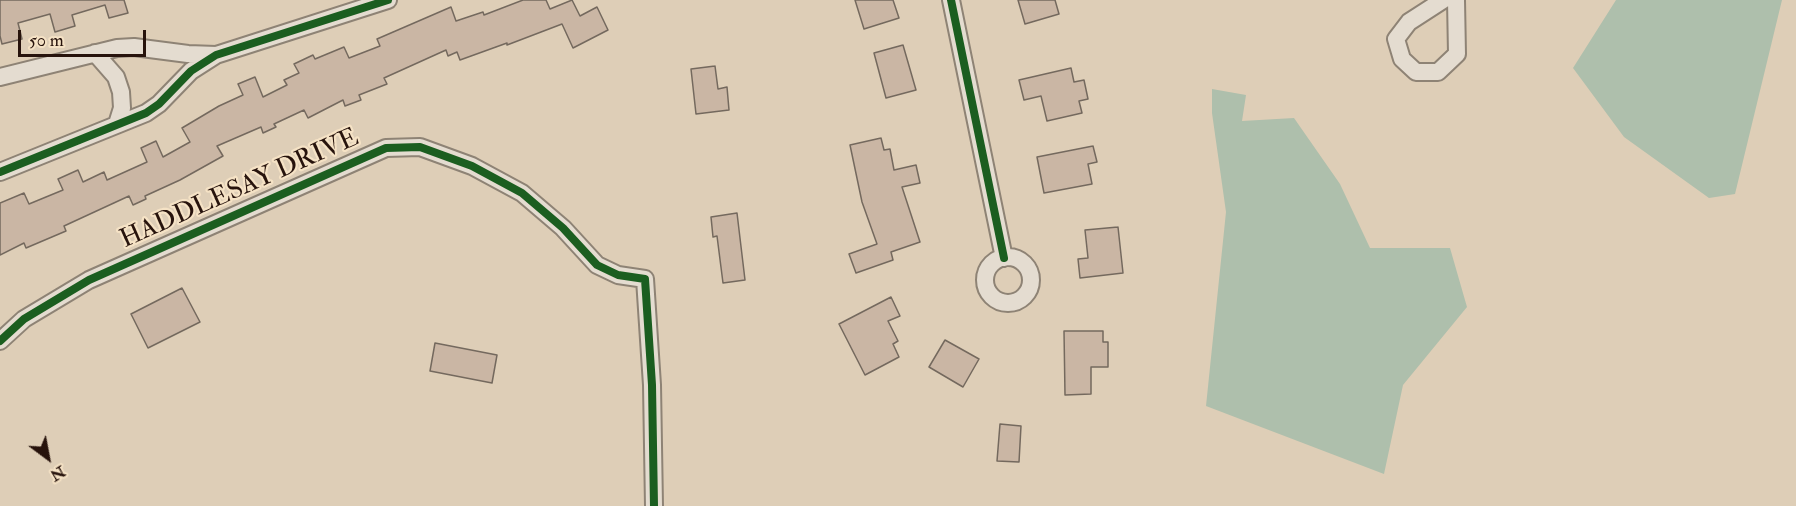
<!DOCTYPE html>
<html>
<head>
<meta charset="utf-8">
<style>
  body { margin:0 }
  #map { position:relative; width:1796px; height:506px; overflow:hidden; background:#deceb7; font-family:"IM FELL Double Pica",serif }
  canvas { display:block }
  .north { position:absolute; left:18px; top:428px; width:60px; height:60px; -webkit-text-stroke:4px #f5e2c5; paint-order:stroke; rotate:148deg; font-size:16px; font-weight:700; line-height:24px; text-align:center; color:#27130c }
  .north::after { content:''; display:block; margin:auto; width:21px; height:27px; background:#27130c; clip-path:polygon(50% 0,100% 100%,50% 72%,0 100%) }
  .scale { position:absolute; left:18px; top:30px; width:128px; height:27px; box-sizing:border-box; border:3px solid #27130c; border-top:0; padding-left:8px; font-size:18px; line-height:21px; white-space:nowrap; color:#27130c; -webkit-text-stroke:4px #f5e2c5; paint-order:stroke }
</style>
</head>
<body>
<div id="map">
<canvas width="1796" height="506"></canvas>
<div class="north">N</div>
<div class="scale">50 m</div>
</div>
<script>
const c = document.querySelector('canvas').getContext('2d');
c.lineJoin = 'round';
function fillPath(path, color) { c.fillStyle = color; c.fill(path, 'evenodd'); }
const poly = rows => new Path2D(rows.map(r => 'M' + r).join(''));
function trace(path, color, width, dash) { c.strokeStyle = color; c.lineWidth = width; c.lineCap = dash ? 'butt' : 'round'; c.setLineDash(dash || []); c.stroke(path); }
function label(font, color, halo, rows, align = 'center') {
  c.font = font + ' "IM FELL Double Pica",serif'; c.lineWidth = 4.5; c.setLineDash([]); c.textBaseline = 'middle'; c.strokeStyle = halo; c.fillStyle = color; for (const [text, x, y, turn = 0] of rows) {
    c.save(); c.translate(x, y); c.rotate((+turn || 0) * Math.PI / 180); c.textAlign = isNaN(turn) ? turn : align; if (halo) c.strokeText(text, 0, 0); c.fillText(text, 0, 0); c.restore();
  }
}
fillPath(poly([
  [1616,0,1782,0,1735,194,1709,198,1624,137,1573,68],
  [1212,89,1246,95,1242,121,1294,118,1340,184,1370,248,1450,248,1467,307,1403,385,1384,474,1206,406,1226,212,1212,113]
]), '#aebfac');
const building = poly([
  [0,0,124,0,128,13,109,18,105,5,72,15,75,26,55,32,50,14,18,23,22,39,2,44,0,36,0,0],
  [523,0,546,0,550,9,572,0,580,16,597,7,608,30,573,48,562,24,507,45,507,43,460,60,457,52,448,56,446,50,384,78,387,84,359,95,361,100,345,106,343,100,308,118,304,110,274,124,276,127,263,133,261,127,217,146,223,156,180,180,145,196,146,199,133,205,129,196,64,226,66,231,26,248,24,243,0,255,0,203,24,193,29,204,63,190,58,179,78,170,83,182,104,172,107,180,147,162,141,148,156,141,163,157,190,142,182,128,219,106,243,95,238,84,255,77,263,97,287,85,284,80,299,73,294,64,313,55,315,59,344,47,349,58,380,46,377,39,451,7,456,21,483,12,484,15,523,0],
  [855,0,893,0,899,18,864,29,855,0],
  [1018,0,1055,0,1059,14,1025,24,1018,0],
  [903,45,916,90,886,98,874,53,903,45],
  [715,66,718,89,727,87,729,110,696,114,691,69,715,66],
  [1071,68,1074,82,1084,80,1088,99,1079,101,1082,113,1047,121,1041,96,1024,100,1019,80,1071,68],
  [881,138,884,150,890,149,894,170,916,165,920,183,902,187,920,242,891,252,893,260,856,273,849,254,877,244,862,202,850,145,881,138],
  [1093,146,1097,162,1088,164,1092,184,1044,193,1037,157,1093,146],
  [737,213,745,280,723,283,717,236,713,237,711,217,737,213],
  [1118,227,1123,273,1080,278,1078,259,1088,258,1085,230,1118,227],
  [182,288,200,322,148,348,131,314,182,288],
  [891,297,900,316,888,321,898,341,893,344,899,357,865,375,839,324,891,297],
  [1064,331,1103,331,1103,342,1108,342,1108,367,1091,367,1091,394,1065,395,1064,331],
  [945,340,979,359,963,387,929,367,945,340],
  [435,343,497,355,492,383,430,371,435,343],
  [1000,424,1021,426,1019,462,997,461,1000,424]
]);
fillPath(building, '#cab6a4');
trace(building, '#74695e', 1.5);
const minor = poly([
  [951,0,1004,258],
  [1443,0,1409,22,1396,39,1402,59,1416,72,1438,72,1457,54,1456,0],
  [95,53,116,77,121,92,122,108,117,124],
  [0,77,117,48,134,47,188,54,216,55],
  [0,172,146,113,159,104,191,71,216,55,388,0],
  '985 280a23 23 0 1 1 46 0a23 23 0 1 1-46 0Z',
  [0,341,24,319,89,280,386,148,420,147,472,166,522,193,563,228,597,265,618,275,645,279,652,385,654,506]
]);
trace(minor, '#8e8375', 20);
trace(minor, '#e4dcd0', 16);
trace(poly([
  [951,0,1004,258],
  [0,172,146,113,159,104,191,71,216,55,388,0],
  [0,341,24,319,89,280,386,148,420,147,472,166,522,193,563,228,597,265,618,275,645,279,652,385,654,506]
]), '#1b5e20', 8);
label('26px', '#27130c', '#f5e2c5', [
  ["HADDLESAY DRIVE",240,190,-24]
]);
</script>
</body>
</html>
